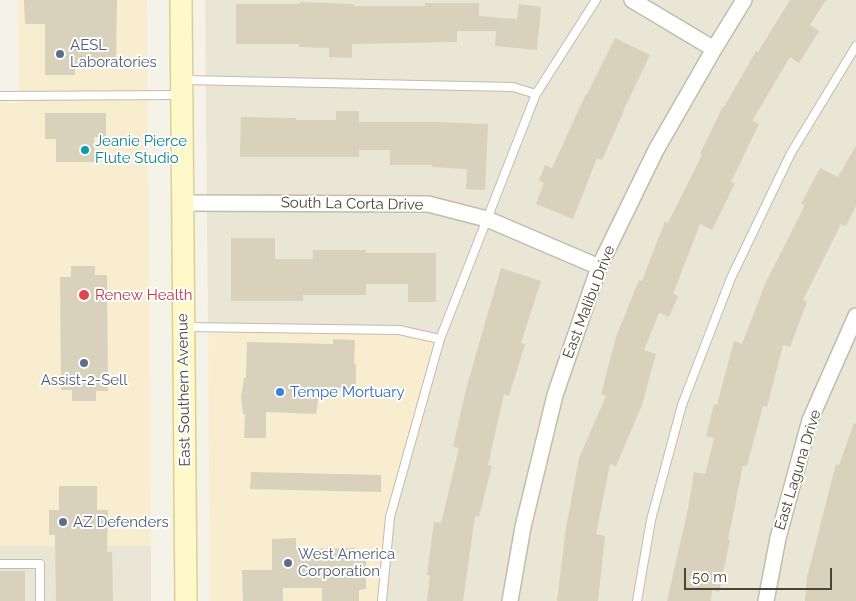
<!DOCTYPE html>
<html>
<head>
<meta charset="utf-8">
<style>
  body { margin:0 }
  #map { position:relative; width:856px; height:601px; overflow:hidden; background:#f5f3e7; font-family:Raleway,sans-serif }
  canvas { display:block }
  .scale { position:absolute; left:684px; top:568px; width:148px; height:22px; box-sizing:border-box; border:2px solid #4a4435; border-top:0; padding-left:6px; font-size:15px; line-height:18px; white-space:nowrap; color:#4a4435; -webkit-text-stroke:4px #fff; paint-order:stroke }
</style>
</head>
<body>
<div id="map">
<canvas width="856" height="601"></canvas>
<div class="scale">50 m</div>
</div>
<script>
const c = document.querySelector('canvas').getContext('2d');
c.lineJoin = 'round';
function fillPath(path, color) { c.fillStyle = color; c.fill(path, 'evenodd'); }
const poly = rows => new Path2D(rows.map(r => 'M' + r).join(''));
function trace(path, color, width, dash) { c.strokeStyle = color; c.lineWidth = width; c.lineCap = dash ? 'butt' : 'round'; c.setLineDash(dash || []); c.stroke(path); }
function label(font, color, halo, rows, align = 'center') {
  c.font = font + ' Raleway,sans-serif'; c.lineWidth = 4; c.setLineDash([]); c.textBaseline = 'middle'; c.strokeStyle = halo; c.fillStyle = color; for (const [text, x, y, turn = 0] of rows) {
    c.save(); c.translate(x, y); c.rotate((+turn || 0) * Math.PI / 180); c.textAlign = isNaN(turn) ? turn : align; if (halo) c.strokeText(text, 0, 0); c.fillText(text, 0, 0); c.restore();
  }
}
fillPath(poly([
  [205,0,856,0,856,601,382,601,208,327],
  [0,546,151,546,151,601,0,601]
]), '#eae6d5');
fillPath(poly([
  [18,0,147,0,151,546,0,546,0,103,19,103],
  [208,327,399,330,440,339,390,517,382,601,210,601]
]), '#f9edd0');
fillPath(poly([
  [24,0,117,0,116,65,75,65,75,75,45,75,45,24,25,24],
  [790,0,826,0,810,25,819,31,799,63,790,57,752,121,759,124,731,182,735,183,712,230,700,224,673,294,678,296,669,317,659,313,644,350,656,354,642,405,616,466,610,464,596,534,605,536,598,601,557,601,566,528,579,458,606,396,601,394,616,337,639,280,642,281,665,221,668,223,702,155,700,154,723,106,724,107,756,51,758,52],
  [300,2,354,4,354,6,425,6,425,3,479,3,479,16,517,19,519,4,541,7,537,50,495,46,496,31,457,31,457,42,352,44,352,58,329,57,329,48,299,47,299,44,236,44,236,4,300,4],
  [615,38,650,55,623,111,624,111,602,160,597,158,573,219,536,204,544,183,539,180,545,165,552,168,586,94,587,94],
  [336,111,359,111,359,122,435,122,488,124,485,190,466,189,467,169,432,167,432,165,390,165,390,150,359,150,359,157,240,157,241,117,296,118,296,120,336,120],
  [45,113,106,113,106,137,94,137,95,162,56,162,56,139,45,139],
  [856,146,856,206,846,226,841,224,803,300,807,302,790,347,783,345,767,407,763,406,747,466,743,465,728,540,730,540,719,592,712,590,711,601,667,601,689,504,694,472,705,474,714,438,706,436,714,404,717,405,734,341,742,344,766,282,805,205,801,204,820,168,838,177],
  [231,238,275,238,275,259,313,259,313,250,366,250,366,253,436,253,436,302,408,302,408,284,366,284,366,295,303,295,303,301,231,301],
  [71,266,95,266,95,275,107,275,108,391,96,391,96,401,72,401,72,390,61,390,60,277,71,277],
  [501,268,541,281,521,343,525,344,509,396,504,394,488,465,492,466,479,517,475,516,463,601,427,601,430,576,427,575,434,522,441,523,459,448,453,447,466,389],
  [333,339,355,340,354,364,356,364,356,388,320,387,316,414,266,412,266,438,244,438,245,414,243,414,241,397,244,378,246,378,247,342,333,344],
  [854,423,856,424,856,601,805,601,807,577,836,464,839,465],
  [251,472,381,475,381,492,250,489],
  [59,486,97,486,97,510,108,510,107,552,112,552,113,601,56,601,55,535,49,535,49,510,59,510],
  [296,538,296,549,355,548,355,561,366,561,366,589,359,590,359,601,322,601,322,588,283,588,283,601,243,601,242,570,272,570,272,539],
  [0,571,25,571,25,601,0,601]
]), '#d8d1bb');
const service = poly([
  [184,80,513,87,536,94],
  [0,96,180,95],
  [185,327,399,330,440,339],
  [0,564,40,564,40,601],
  [382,601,390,517,440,339,536,94,596,0],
  [637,601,651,520,682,405,731,278,791,153,856,46]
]);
const minor = poly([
  [632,0,714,49],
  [182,203,428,204,487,219,599,267],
  [510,601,523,527,555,395,599,267,656,150,714,49,744,0],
  [766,601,778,538,810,420,856,316]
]);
const secondary = poly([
  [181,0,186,601]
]);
trace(service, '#c2bca9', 10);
trace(minor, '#c2bca9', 18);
trace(secondary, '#dad092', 24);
trace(service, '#fff', 8);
trace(minor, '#fff', 15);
trace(secondary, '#fff8c8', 21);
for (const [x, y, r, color] of [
  [60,54,5,"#5c6f8a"],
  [85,150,5,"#0f9aa8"],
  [84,295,6,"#e0444e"],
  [84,363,5,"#5c6f8a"],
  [280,392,5,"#3f7fe0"],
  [63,522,5,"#5c6f8a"],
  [288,563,5,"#5c6f8a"]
]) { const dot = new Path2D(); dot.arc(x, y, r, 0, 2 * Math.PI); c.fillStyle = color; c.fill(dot); trace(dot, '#fff', 2); }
label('15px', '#4e5e75', '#fff', [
  ["AESL",70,45],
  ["Laboratories",70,62],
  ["Assist-2-Sell",84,380,"center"],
  ["AZ Defenders",73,522],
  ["West America",298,554],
  ["Corporation",298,571]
], 'left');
label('15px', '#0d838f', '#fff', [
  ["Jeanie Pierce",95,141],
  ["Flute Studio",95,158]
], 'left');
label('15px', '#4a4435', '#fff', [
  ["South La Corta Drive",352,204,1],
  ["East Malibu Drive",589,302,-69],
  ["East Southern Avenue",184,390,-91],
  ["East Laguna Drive",798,470,-73]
]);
label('15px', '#be3a42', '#fff', [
  ["Renew Health",95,295]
], 'left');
label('15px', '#366cbe', '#fff', [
  ["Tempe Mortuary",290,392]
], 'left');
</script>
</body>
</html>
